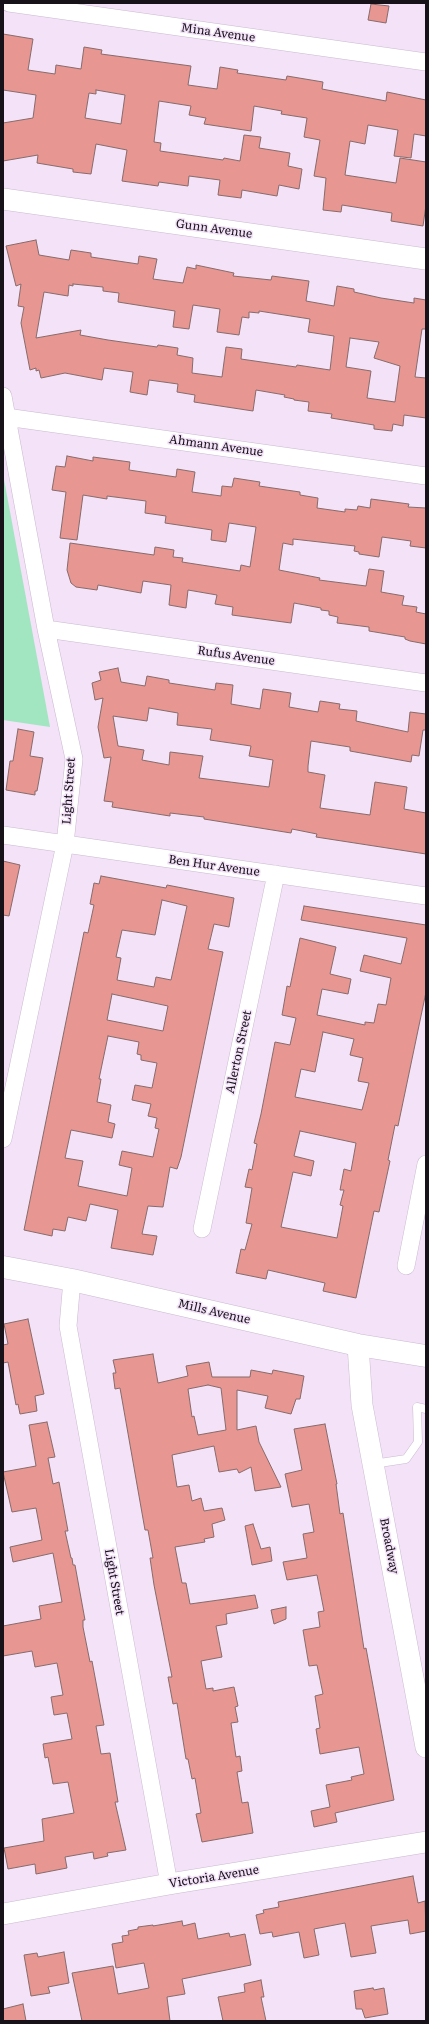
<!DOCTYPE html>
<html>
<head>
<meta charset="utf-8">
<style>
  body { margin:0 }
  #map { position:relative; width:429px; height:2024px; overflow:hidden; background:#f3e2f8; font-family:Literata,serif }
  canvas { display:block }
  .frame { position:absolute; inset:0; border:4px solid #171219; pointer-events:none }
</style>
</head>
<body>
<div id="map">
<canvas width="429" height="2024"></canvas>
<div class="frame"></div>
</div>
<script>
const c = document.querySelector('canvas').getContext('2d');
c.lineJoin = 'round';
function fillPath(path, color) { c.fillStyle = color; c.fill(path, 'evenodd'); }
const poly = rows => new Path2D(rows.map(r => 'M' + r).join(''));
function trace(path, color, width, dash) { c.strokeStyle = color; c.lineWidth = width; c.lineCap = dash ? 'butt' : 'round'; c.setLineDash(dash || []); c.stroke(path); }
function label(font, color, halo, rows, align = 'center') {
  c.font = font + ' Literata,serif'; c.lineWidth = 3; c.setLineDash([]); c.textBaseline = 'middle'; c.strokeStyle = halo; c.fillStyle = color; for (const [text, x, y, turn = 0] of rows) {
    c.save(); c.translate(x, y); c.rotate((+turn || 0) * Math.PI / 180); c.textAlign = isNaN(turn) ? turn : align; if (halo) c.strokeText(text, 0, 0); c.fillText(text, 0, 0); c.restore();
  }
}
fillPath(poly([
  [3,474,50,727,3,720]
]), '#a1e6c1');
const building = poly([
  [371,4,389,6,386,23,368,20,371,4],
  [3,34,33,39,28,70,55,74,56,65,81,69,84,47,102,50,101,54,191,66,188,85,217,89,220,67,238,70,237,73,286,80,287,76,323,82,322,89,386,101,387,92,426,100,426,136,414,134,411,158,394,156,398,130,368,125,365,144,350,141,345,175,396,183,400,158,426,162,426,205,423,226,391,221,392,213,342,205,341,212,323,210,326,178,314,176,320,140,304,137,307,118,281,114,282,111,254,106,251,131,204,124,206,118,189,115,191,106,159,101,154,142,161,143,160,151,223,160,224,158,240,161,244,135,261,137,259,148,290,153,288,166,302,169,299,189,279,185,277,196,242,190,241,198,218,195,220,180,189,176,188,186,159,182,158,186,122,181,127,150,96,144,91,174,73,172,73,169,37,163,38,155,3,161,3,123,33,118,36,95,3,90,3,34],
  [96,90,125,95,121,124,85,118,89,93,96,94,96,90],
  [36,240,39,255,69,260,71,250,91,253,91,257,138,264,139,256,157,259,153,279,183,283,187,267,196,269,196,265,234,273,233,276,271,280,272,276,309,281,306,301,334,306,337,286,354,289,354,292,381,298,414,303,414,298,426,300,426,329,422,329,415,377,426,378,426,418,404,415,403,426,393,424,392,431,374,429,374,425,331,418,332,414,308,411,309,402,294,400,294,399,284,397,285,395,256,390,253,411,194,402,195,395,177,392,178,384,149,380,147,395,130,392,133,372,104,368,102,380,65,373,41,378,39,370,36,371,36,368,30,370,21,323,24,307,18,306,21,284,16,286,6,246,36,240],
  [73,284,103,287,103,291,119,293,118,302,175,311,173,327,189,329,193,305,220,309,217,332,239,335,242,317,249,318,249,312,259,313,259,311,310,319,308,332,334,336,330,370,297,365,296,367,241,359,242,349,226,347,222,377,192,373,193,358,177,355,178,348,158,345,157,347,108,340,80,335,81,330,36,338,44,292,68,296,69,285,73,286,73,284],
  [350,338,379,342,374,358,400,366,395,402,367,398,371,371,346,367,350,338],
  [67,456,93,461,93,457,130,462,129,470,176,477,177,469,195,472,192,492,221,496,222,486,232,487,234,478,260,482,259,486,300,492,300,495,318,498,317,508,345,512,345,509,357,510,358,506,370,508,371,499,409,504,408,507,426,508,426,548,410,546,411,541,382,537,379,557,359,554,359,552,354,551,355,546,293,539,293,545,283,543,279,570,320,578,319,580,366,586,369,569,384,571,381,592,404,596,402,605,417,607,416,612,426,614,426,644,410,641,405,639,405,637,369,631,369,627,337,623,338,617,329,615,329,611,321,610,321,608,294,603,291,623,232,615,233,607,215,604,217,595,188,590,186,608,169,605,171,585,143,581,141,593,98,585,97,590,76,587,71,583,67,570,70,543,154,555,155,547,174,550,173,557,183,558,182,562,240,571,241,565,250,567,256,527,229,523,226,542,211,540,212,530,165,523,166,516,145,513,146,501,107,496,107,499,83,495,77,540,60,538,66,492,52,490,56,466,65,467,67,456],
  [118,668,121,682,145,686,147,676,169,680,169,683,215,690,216,683,233,685,231,704,260,709,263,689,291,693,289,707,318,712,320,701,340,704,339,709,357,711,356,721,408,732,410,712,426,714,426,730,423,730,419,756,412,755,411,762,350,751,350,747,311,741,308,766,308,772,325,775,320,808,370,815,375,782,407,787,404,809,426,813,426,854,316,837,317,834,292,829,291,833,204,819,204,817,170,813,170,816,112,807,113,802,104,801,111,757,104,758,98,727,103,698,95,700,92,683,101,680,99,672,118,668],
  [149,708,178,713,177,725,212,729,210,740,251,746,249,756,273,760,269,787,199,778,203,756,170,752,169,765,142,760,144,750,118,746,113,716,147,721,149,708],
  [18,729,34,732,30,756,43,758,37,791,35,791,35,795,6,790,10,761,13,761,18,729],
  [3,861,20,865,9,916,3,915,3,861],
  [101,876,166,888,167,885,234,898,229,927,214,924,208,949,223,952,181,1157,177,1169,170,1167,163,1207,148,1206,142,1234,157,1236,153,1255,111,1248,118,1210,90,1204,86,1221,68,1217,65,1231,53,1229,52,1236,24,1230,84,932,88,933,94,905,90,904,94,883,99,884,101,876],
  [162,900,187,906,171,980,156,977,154,987,117,980,121,958,116,957,122,930,155,935,162,900],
  [112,994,168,1006,163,1031,107,1020,112,994],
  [108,1036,139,1042,137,1054,141,1055,141,1060,157,1063,152,1088,135,1085,132,1100,151,1104,148,1116,157,1118,155,1128,159,1129,153,1157,122,1151,119,1165,132,1168,127,1196,78,1186,83,1161,65,1158,71,1130,112,1138,115,1124,108,1122,111,1105,97,1102,101,1079,99,1079,108,1036],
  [304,906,426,925,426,992,398,1126,395,1125,388,1160,390,1161,379,1212,374,1211,356,1298,323,1291,325,1283,268,1270,266,1279,236,1273,241,1249,245,1250,252,1224,246,1223,252,1188,245,1187,249,1169,252,1170,257,1144,254,1143,261,1114,275,1042,290,1045,296,1018,282,1015,287,986,290,987,300,938,336,947,330,974,351,979,348,994,322,989,317,1015,365,1025,365,1022,374,1023,378,1004,386,1005,391,978,360,971,364,955,401,964,407,938,301,920,304,906],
  [323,1032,354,1039,350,1055,363,1058,358,1081,369,1083,362,1110,295,1097,301,1069,315,1072,323,1032],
  [300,1131,356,1143,351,1171,344,1169,340,1190,344,1190,340,1205,343,1206,337,1238,281,1227,293,1172,311,1176,314,1161,294,1156,300,1131],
  [28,1319,44,1394,35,1396,37,1411,20,1414,18,1404,16,1405,8,1362,3,1363,3,1345,8,1344,4,1324,28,1319],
  [153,1354,158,1383,188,1376,186,1366,209,1362,212,1377,250,1377,251,1370,272,1374,273,1370,304,1376,300,1399,296,1399,291,1414,265,1408,268,1396,237,1390,237,1430,256,1426,259,1442,281,1487,255,1491,251,1467,239,1473,237,1469,219,1472,214,1446,172,1455,177,1487,189,1485,192,1501,201,1498,204,1511,222,1508,225,1520,212,1524,214,1537,204,1539,205,1542,175,1547,182,1583,186,1583,190,1604,255,1595,258,1608,226,1614,227,1624,216,1626,222,1657,201,1661,206,1689,213,1688,213,1691,234,1687,238,1706,235,1707,238,1722,231,1723,236,1757,240,1756,242,1771,237,1772,242,1803,248,1802,253,1833,202,1842,196,1814,201,1813,195,1778,192,1779,188,1759,186,1759,177,1703,173,1704,168,1677,172,1677,154,1585,150,1558,153,1558,148,1530,145,1530,120,1388,115,1389,113,1373,116,1373,113,1360,153,1354],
  [208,1385,221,1388,226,1430,198,1435,194,1416,192,1417,188,1389,208,1385],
  [47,1422,55,1457,48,1458,53,1484,59,1482,68,1531,65,1531,71,1558,72,1558,73,1565,75,1565,85,1620,83,1620,83,1627,90,1662,92,1661,104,1725,96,1726,101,1754,110,1753,118,1802,115,1802,126,1850,107,1853,108,1856,94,1859,93,1852,65,1857,67,1868,36,1874,35,1864,8,1869,4,1848,44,1841,42,1819,74,1813,68,1782,53,1784,48,1757,45,1758,43,1744,72,1739,67,1713,54,1715,51,1697,63,1695,57,1663,35,1667,32,1651,3,1656,3,1626,41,1619,39,1606,62,1602,53,1553,13,1562,10,1547,42,1540,36,1508,12,1512,3,1472,36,1466,29,1425,47,1422],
  [325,1424,337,1484,336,1484,340,1514,343,1513,364,1649,366,1648,394,1800,335,1813,337,1822,314,1827,311,1811,330,1807,326,1785,352,1780,351,1777,364,1774,359,1747,320,1754,316,1729,320,1728,315,1696,323,1694,317,1665,309,1666,303,1630,320,1627,318,1612,324,1611,317,1575,287,1580,283,1562,307,1558,303,1534,314,1532,309,1504,292,1507,285,1474,302,1470,294,1429,325,1424],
  [253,1524,261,1549,270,1547,272,1561,252,1565,245,1526,253,1524],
  [286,1607,286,1619,274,1624,271,1610,286,1607],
  [413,1876,418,1903,425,1901,426,1931,410,1934,408,1920,371,1926,376,1953,351,1957,345,1923,314,1929,319,1955,304,1958,299,1932,273,1937,272,1932,260,1934,256,1915,264,1913,263,1910,279,1907,278,1902,413,1876],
  [182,1921,183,1926,195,1923,198,1939,229,1933,230,1937,245,1934,251,1965,182,1979,185,1994,167,1997,170,2021,82,2021,72,1973,113,1966,118,1994,149,1988,144,1963,116,1968,112,1944,123,1942,122,1936,129,1935,128,1931,138,1929,138,1927,153,1925,153,1926,182,1921],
  [64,1952,69,1983,48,1987,50,1993,31,1996,24,1955,37,1953,38,1957,64,1952],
  [261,1980,264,1997,261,1997,266,2021,223,2021,218,1997,245,1992,244,1984,261,1980],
  [373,1988,374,1990,384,1988,388,2014,365,2018,362,2009,356,2009,354,1991,373,1988],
  [23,2004,26,2021,3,2021,3,2009,23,2004]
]);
fillPath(building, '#e79692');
trace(building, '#866b6a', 1);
const service = poly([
  [373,1464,406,1459,418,1442,417,1407,426,1409]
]);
const minor = poly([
  [9,3,426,62],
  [3,396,46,629,74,759,65,844,3,1139],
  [6,417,426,476],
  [46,629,426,683],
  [3,835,426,896],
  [202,1229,276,874],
  [406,1266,426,1164],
  [72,1280,68,1326,169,1884]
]);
const tertiary = poly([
  [3,199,426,259],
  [358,1345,362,1405,426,1747],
  [3,1914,169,1884,426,1842]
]);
const secondary = poly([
  [3,1267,72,1280,358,1345,426,1356]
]);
trace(service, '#cabacf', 9);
trace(minor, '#cabacf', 18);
trace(tertiary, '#cabacf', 22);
trace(secondary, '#cabacf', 23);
trace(service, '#fff', 8);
trace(minor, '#fff', 17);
trace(tertiary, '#fff', 21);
trace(secondary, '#fff', 22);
label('12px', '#171219', '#f3e2f8', [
  ["Mina Avenue",218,33,8],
  ["Gunn Avenue",214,229,8],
  ["Ahmann Avenue",216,446,8],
  ["Rufus Avenue",236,656,8],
  ["Light Street",69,791,-86],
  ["Ben Hur Avenue",214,866,8],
  ["Allerton Street",239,1052,-78],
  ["Mills Avenue",214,1312,13],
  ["Broadway",389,1546,79],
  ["Light Street",114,1582,80],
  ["Victoria Avenue",214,1877,-9]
]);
</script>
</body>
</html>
